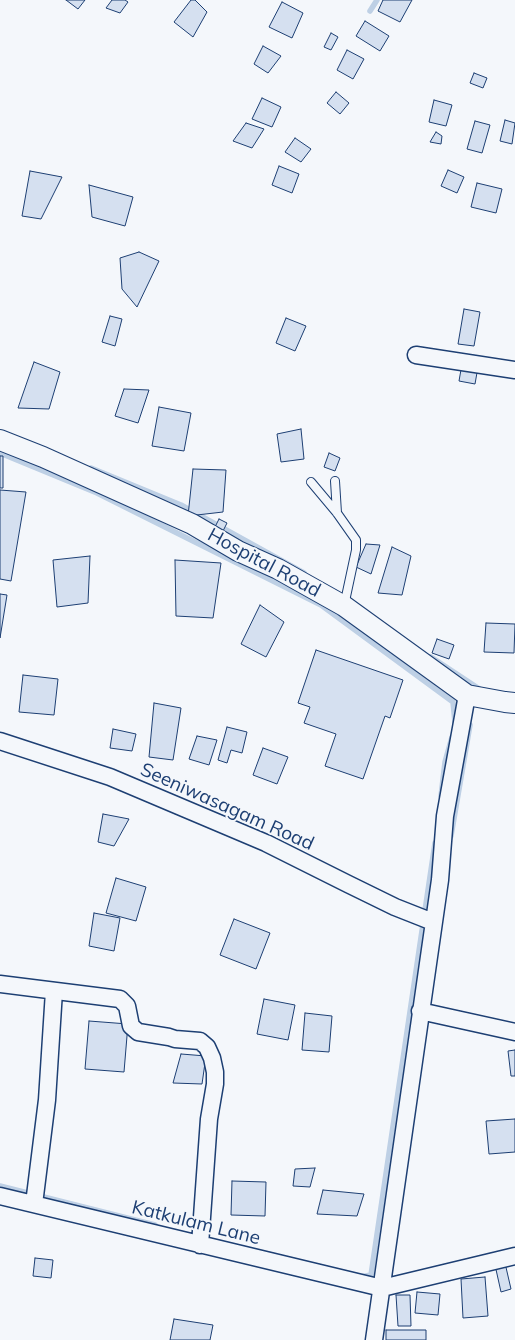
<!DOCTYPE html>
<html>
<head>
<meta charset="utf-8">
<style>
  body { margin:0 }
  canvas { display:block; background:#f4f7fb }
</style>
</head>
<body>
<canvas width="515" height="1340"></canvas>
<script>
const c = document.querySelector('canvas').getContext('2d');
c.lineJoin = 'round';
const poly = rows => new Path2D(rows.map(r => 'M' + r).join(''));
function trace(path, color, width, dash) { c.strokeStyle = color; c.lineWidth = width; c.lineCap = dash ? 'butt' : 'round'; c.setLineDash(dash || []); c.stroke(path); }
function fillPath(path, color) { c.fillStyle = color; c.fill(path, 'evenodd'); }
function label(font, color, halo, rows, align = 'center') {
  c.font = font + ' Mulish,sans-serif'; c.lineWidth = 4; c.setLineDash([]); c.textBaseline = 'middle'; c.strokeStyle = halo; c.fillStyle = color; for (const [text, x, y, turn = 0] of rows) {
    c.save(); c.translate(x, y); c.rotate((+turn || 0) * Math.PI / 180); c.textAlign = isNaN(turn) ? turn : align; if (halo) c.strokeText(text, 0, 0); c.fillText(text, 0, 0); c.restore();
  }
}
trace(poly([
  [370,11,377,0],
  [0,453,97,493,321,605,453,702,455,723],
  [91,468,181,505,304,573],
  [431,657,481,690],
  [441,796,445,762,452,737],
  [451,836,470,725],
  [0,1186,155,1225],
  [360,1277,371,1275,435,843]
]), '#bed0e5', 5.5);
const building = poly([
  [66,0,85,0,78,9,66,0],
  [112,0,125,0,128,2,120,13,106,8,112,0],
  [191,0,195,0,207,12,193,37,174,22,191,0],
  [383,0,412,0,400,22,378,11,383,0],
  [282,2,303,13,292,38,269,27,282,2],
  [365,21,389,36,380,51,356,36,365,21],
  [331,33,338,37,331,50,324,47,331,33],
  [263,46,281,56,268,73,254,64,263,46],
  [347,50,364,59,353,79,337,70,347,50],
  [474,73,487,78,483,88,470,83,474,73],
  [336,92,349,103,340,114,327,103,336,92],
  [262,98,281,107,272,127,252,119,262,98],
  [434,100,452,105,446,126,429,122,434,100],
  [505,120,515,123,512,144,500,141,505,120],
  [475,121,490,125,482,153,467,149,475,121],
  [246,123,264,129,252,148,233,141,246,123],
  [436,132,442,136,441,144,430,142,436,132],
  [295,138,311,149,301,162,285,152,295,138],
  [279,166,299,174,292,193,272,185,279,166],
  [448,170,464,177,457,193,441,186,448,170],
  [30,171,62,177,41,219,22,216,30,171],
  [477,183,502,189,496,213,471,207,477,183],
  [89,185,133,197,125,226,92,217,89,185],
  [139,252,159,261,137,307,122,289,120,258,139,252],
  [464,309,480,312,474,346,458,344,464,309],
  [110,316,122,319,115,346,102,342,110,316],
  [286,318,306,326,295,351,276,343,286,318],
  [34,362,60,372,49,409,18,408,34,362],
  [462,364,478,367,475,384,459,381,462,364],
  [124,389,149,390,138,423,115,416,124,389],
  [159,407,191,413,184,451,152,446,159,407],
  [301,429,304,459,281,462,277,434,301,429],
  [329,453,340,458,335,471,324,467,329,453],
  [0,456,3,456,3,488,0,488,0,456],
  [193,469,226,470,223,512,188,516,193,469],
  [0,490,26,492,11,581,0,579,0,490],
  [219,519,227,523,223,531,215,527,219,519],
  [366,544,380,545,371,574,356,567,366,544],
  [392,547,411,556,402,595,378,593,392,547],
  [90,556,88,603,57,607,53,560,90,556],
  [175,560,221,563,213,618,176,616,175,560],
  [0,594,7,595,0,638,0,594],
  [260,605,284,622,266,657,241,644,260,605],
  [486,623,515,624,514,653,484,652,486,623],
  [437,639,454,645,449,659,432,653,437,639],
  [316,650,403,680,390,718,385,716,363,779,325,766,336,734,304,723,310,707,298,703,316,650],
  [23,675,58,679,54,715,19,712,23,675],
  [154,703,181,708,173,760,149,757,154,703],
  [227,727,247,732,242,753,231,750,227,763,218,760,227,727],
  [113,729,136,734,132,751,110,748,113,729],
  [197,736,217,740,209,765,189,759,197,736],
  [263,748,288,757,277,784,253,775,263,748],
  [103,814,129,819,114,846,98,842,103,814],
  [116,878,146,887,136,921,106,913,116,878],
  [94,913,120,918,114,951,89,946,94,913],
  [234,919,270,933,256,969,220,955,234,919],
  [264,999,295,1005,288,1040,257,1034,264,999],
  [305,1013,332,1016,329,1052,302,1050,305,1013],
  [89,1021,128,1024,124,1072,85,1069,89,1021],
  [515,1050,515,1076,511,1076,508,1051,515,1050],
  [181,1054,206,1056,202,1084,173,1083,181,1054],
  [515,1119,515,1152,489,1154,486,1121,515,1119],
  [315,1168,310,1187,293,1186,295,1169,315,1168],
  [232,1181,266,1182,265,1216,231,1215,232,1181],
  [323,1190,364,1194,357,1216,317,1214,323,1190],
  [35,1258,53,1260,51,1278,33,1276,35,1258],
  [505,1263,511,1289,501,1292,495,1265,505,1263],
  [485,1277,488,1316,463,1318,461,1279,485,1277],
  [417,1292,440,1294,438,1315,415,1313,417,1292],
  [396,1295,410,1295,411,1326,398,1326,396,1295],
  [174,1319,213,1325,210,1340,170,1340,174,1319],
  [386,1330,426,1330,426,1340,386,1340,386,1330]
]);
fillPath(building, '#d5e0f0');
trace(building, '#1d3f73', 1);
const service = poly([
  [335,481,337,513],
  [311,482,337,513,356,540,356,550,344,606]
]);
const minor = poly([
  [416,355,515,370],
  [0,741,110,777,266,843,348,884,395,907,433,922],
  [0,984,120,999,127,1006,131,1026,138,1032,169,1037,175,1039,200,1041,207,1047,212,1058,215,1072,215,1084,209,1119,200,1245],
  [420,1011,515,1032],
  [0,1196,382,1288,515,1256],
  [34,1204,47,1100,54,991],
  [374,1340,440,880,445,816,467,695]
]);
const tertiary = poly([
  [0,440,43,457,192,524,238,551,278,569,344,606,467,695,505,702,515,703]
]);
trace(service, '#1d3f73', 10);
trace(minor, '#1d3f73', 19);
trace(tertiary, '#1d3f73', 22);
trace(service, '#f4f7fb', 8);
trace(minor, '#f4f7fb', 16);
trace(tertiary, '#f4f7fb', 20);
label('19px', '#1d3f73', '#f4f7fb', [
  ["Hospital Road",264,563,28],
  ["Seeniwasagam Road",227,807,24],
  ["Katkulam Lane",196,1223,14]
]);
</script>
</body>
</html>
